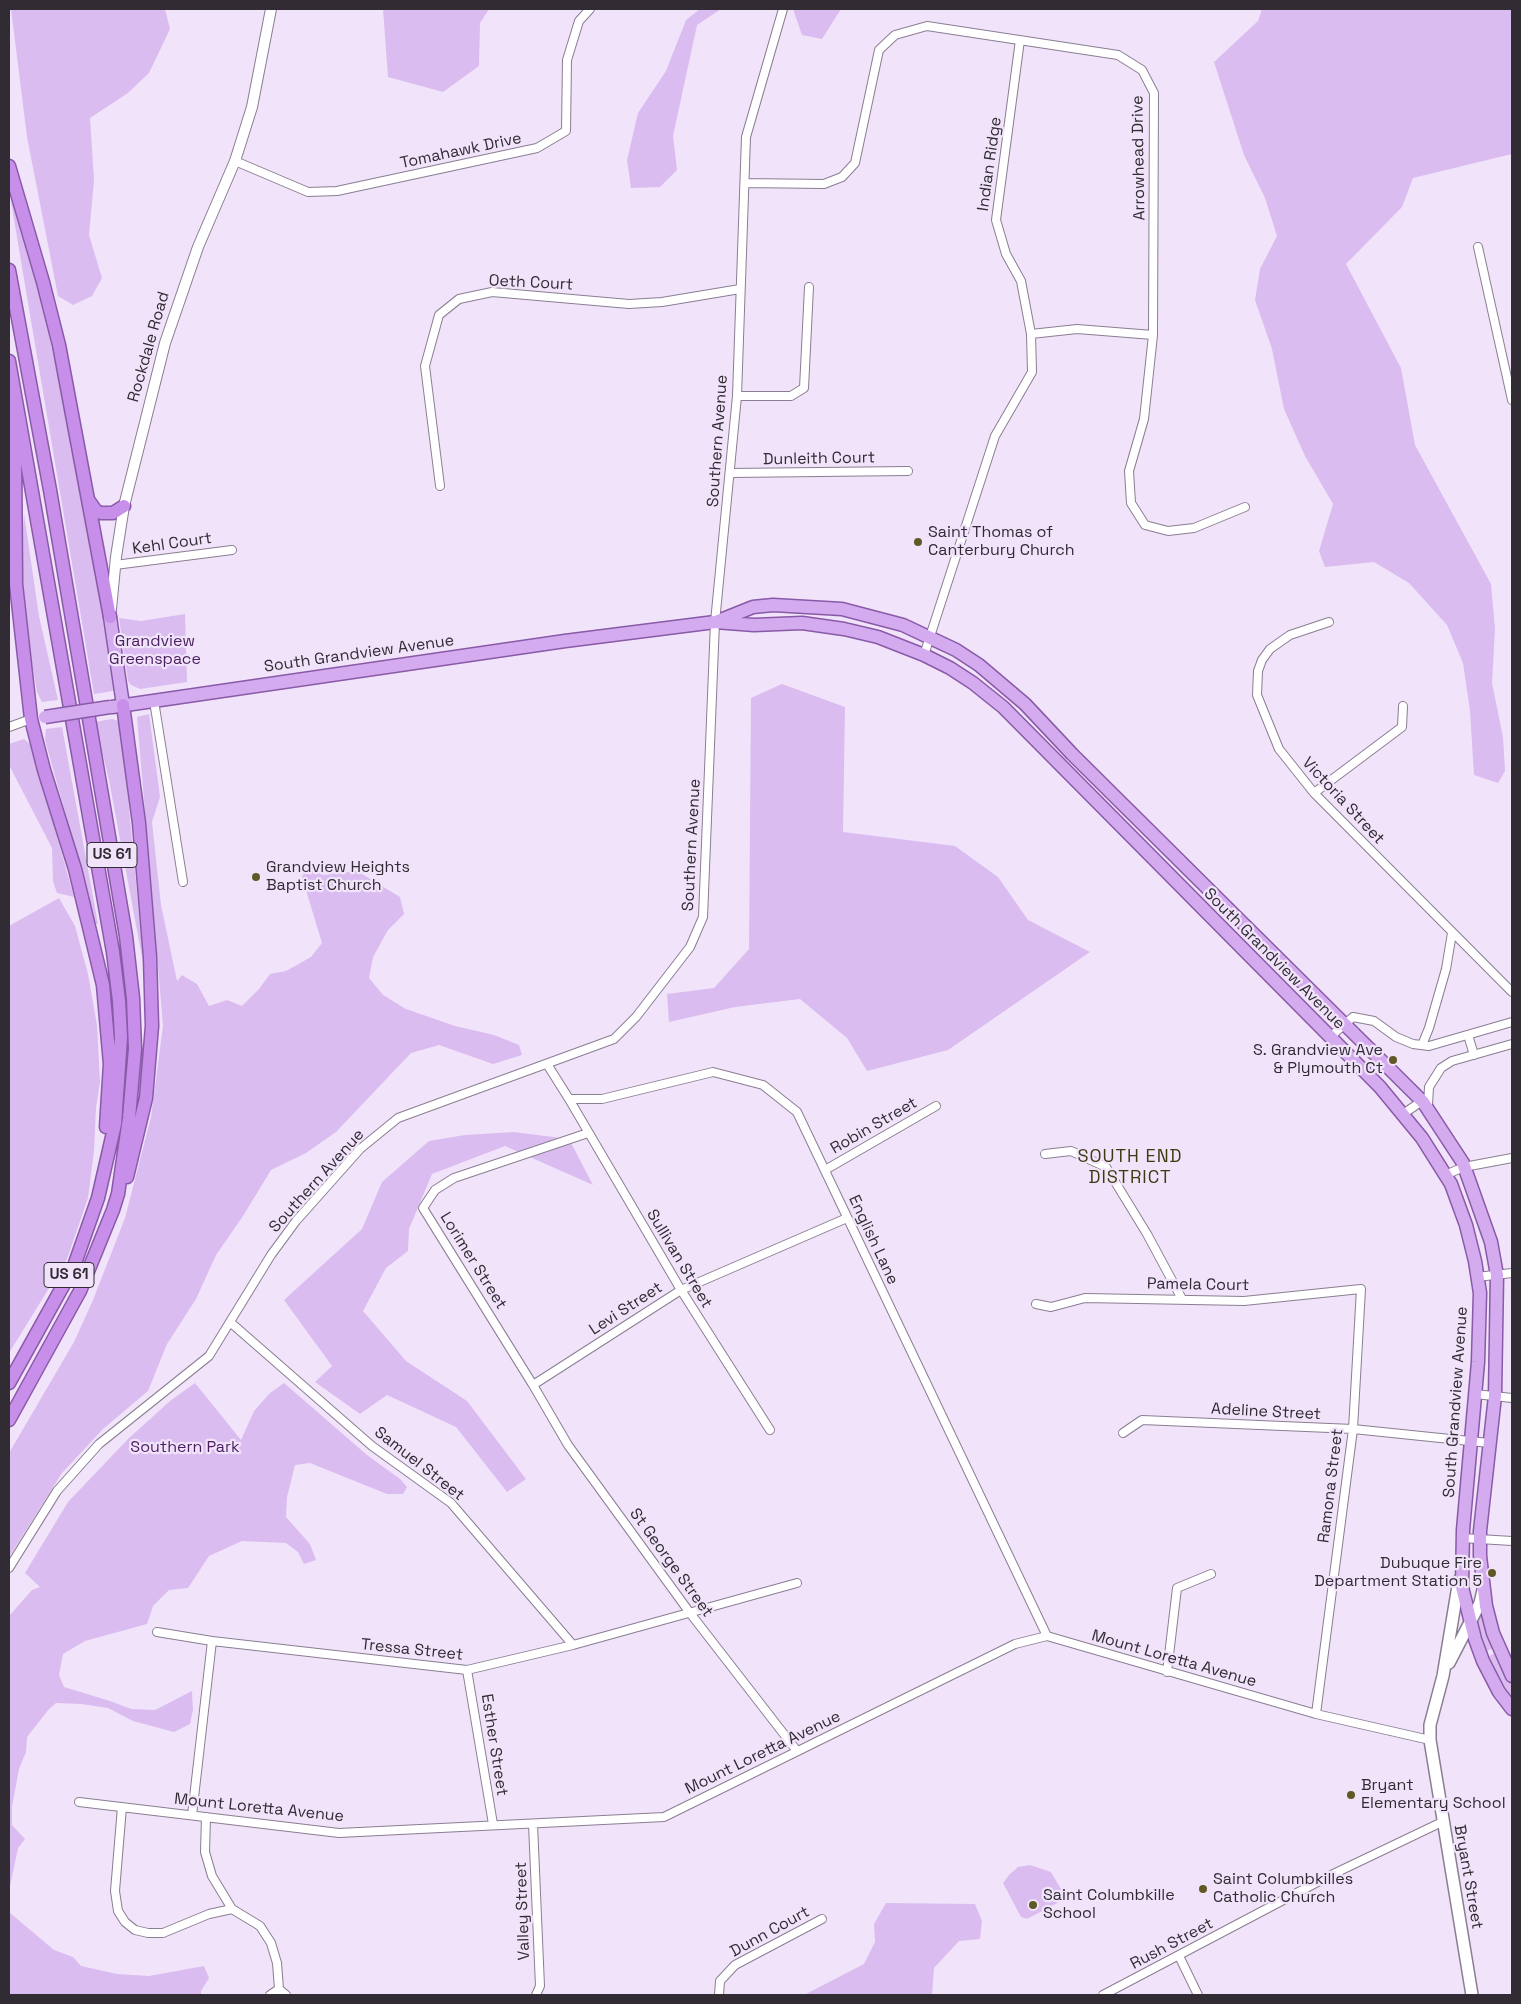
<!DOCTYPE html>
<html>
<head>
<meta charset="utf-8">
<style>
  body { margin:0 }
  #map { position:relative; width:1521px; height:2004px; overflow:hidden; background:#f1e4fa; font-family:"Space Grotesk",sans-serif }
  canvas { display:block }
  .frame { position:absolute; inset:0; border:10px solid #312c34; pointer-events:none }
</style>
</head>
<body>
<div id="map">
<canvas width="1521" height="2004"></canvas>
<div class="frame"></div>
</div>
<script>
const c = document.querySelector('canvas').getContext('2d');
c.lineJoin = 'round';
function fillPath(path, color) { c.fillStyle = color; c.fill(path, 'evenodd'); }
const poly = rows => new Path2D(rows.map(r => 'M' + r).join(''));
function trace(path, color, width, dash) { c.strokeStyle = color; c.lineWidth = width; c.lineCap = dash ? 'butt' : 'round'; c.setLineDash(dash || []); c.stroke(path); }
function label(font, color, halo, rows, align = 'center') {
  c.font = font + ' "Space Grotesk",sans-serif'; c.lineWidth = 4.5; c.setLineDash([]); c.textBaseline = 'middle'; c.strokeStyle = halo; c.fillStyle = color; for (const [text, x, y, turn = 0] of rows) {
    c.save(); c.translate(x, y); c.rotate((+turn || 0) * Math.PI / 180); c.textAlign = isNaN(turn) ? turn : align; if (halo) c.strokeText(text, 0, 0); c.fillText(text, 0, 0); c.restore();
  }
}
fillPath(poly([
  [11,9,165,9,170,29,149,73,128,93,90,118,94,180,89,235,102,278,92,296,73,305,58,296,27,137],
  [383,9,489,9,480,23,479,66,443,92,388,77],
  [700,9,721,9,697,25,673,136,677,170,660,187,631,188,627,160,638,113,666,71,686,20],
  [793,9,841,9,822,39,802,35],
  [1262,9,1510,9,1512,11,1512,154,1413,178,1402,207,1346,264,1401,368,1415,445,1491,584,1495,629,1492,683,1503,737,1505,771,1498,783,1474,775,1470,711,1463,663,1447,625,1409,583,1374,562,1325,567,1319,551,1333,504,1305,456,1284,409,1272,349,1255,300,1260,269,1277,236,1265,198,1244,155,1214,62,1258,21],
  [9,178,47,325,85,510,114,669,116,690,107,692,94,694,9,190],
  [24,514,39,616,58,700,42,702,37,692,24,615,20,568],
  [185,614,187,682,140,689,131,685,128,681,119,618,141,621],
  [782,684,845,707,843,832,955,846,998,877,1028,920,1090,952,948,1050,867,1071,847,1038,800,999,735,1007,669,1022,667,994,714,988,749,949,751,698],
  [149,714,160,797,152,822,161,905,177,981,182,975,197,984,209,1006,227,1000,242,1006,259,989,270,974,286,971,311,957,322,943,302,877,308,866,323,875,357,871,400,897,404,914,388,930,373,957,369,978,383,995,406,1009,455,1026,494,1035,519,1045,522,1055,493,1064,439,1045,411,1053,336,1132,306,1153,271,1170,243,1216,216,1255,196,1299,167,1344,148,1391,103,1429,62,1473,9,1557,9,1453,74,1342,93,1300,125,1218,151,1117,163,1026,137,717],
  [112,719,121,722,144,968,109,780,95,722],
  [62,727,98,924,96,924,45,740,46,729],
  [24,739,31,745,74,897,57,893,53,881,52,848,9,765,9,744],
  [59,898,75,926,88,974,97,1025,100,1082,96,1108,94,1151,88,1198,67,1259,9,1353,9,926],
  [514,1132,569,1139,593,1185,505,1146,432,1174,409,1229,408,1251,386,1268,363,1311,406,1361,467,1401,526,1479,507,1492,456,1427,387,1395,360,1414,315,1382,332,1366,284,1300,362,1229,382,1182,429,1141,465,1135],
  [195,1383,241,1440,254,1411,270,1393,284,1383,367,1455,400,1479,407,1487,403,1494,387,1494,310,1463,295,1465,287,1497,286,1517,310,1544,316,1560,304,1564,298,1552,286,1543,242,1541,209,1556,188,1588,169,1590,153,1606,147,1624,85,1641,63,1654,59,1675,64,1687,110,1701,131,1709,155,1710,192,1691,193,1710,190,1724,174,1732,133,1721,108,1708,81,1704,56,1703,49,1709,27,1737,26,1752,19,1769,12,1806,12,1825,25,1839,18,1848,9,1891,9,1616,32,1590,40,1587,25,1573,68,1502,128,1439,170,1401],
  [1480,1610,1493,1648,1487,1651,1477,1620],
  [1495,1653,1512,1687,1512,1700,1489,1656],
  [1030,1865,1051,1872,1062,1891,1061,1901,1027,1919,1021,1917,1003,1883,1009,1875,1018,1867],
  [886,1903,975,1904,982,1921,980,1939,959,1941,934,1968,932,1995,804,1995,864,1964,875,1942,874,1924],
  [9,1912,54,1950,73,1957,81,1966,117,1974,149,1976,204,1966,209,1978,201,1991,201,1995,9,1995]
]), '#dabcf0');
const minor = poly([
  [235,161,308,192,337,191,537,148,566,131,567,60,579,21,590,9],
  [745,183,824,184,842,177,855,163,879,50,895,35,927,26,1118,55,1142,70,1154,93,1153,335,1144,419,1129,471,1131,503,1145,525,1168,531,1194,528,1245,507],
  [1478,247,1512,400],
  [1031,334,1077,329,1153,335],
  [737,396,791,396,804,388,809,287],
  [730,473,908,471],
  [440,486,425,366,439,315,459,299,492,292,629,304,662,302,740,289],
  [115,565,232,550],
  [1329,622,1290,635,1270,649,1262,660,1258,671,1257,695,1279,749,1314,793,1512,992],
  [924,655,995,436,1032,372,1031,334,1021,281,1006,254,996,220,1020,40],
  [154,701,183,882],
  [9,727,31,719],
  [1314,793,1402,727,1403,706],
  [1468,1035,1474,1055],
  [1330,1037,1353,1017,1374,1021,1396,1037,1413,1044,1429,1046,1512,1022],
  [1422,1045,1429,1028,1446,969,1452,933],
  [547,1064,569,1099,602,1099,713,1072,763,1085,797,1112,1047,1636],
  [569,1099,681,1290,770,1430],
  [1428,1105,1429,1087,1441,1068,1452,1061,1512,1044],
  [1403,1114,1425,1099],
  [588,1133,454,1178,435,1190,423,1208,533,1385,568,1445,690,1613,797,1751],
  [1045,1154,1071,1151,1106,1167,1147,1234,1182,1299],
  [825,1170,936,1106],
  [1445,1175,1464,1167,1512,1158],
  [1477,1277,1512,1273],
  [1036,1304,1051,1307,1085,1298,1244,1301,1361,1289,1353,1429,1316,1714],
  [230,1322,372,1446,451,1503,573,1645],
  [533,1385,681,1290,847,1218],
  [1475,1394,1512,1398],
  [1123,1433,1142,1420,1353,1429,1489,1443],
  [1462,1538,1512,1541],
  [9,1568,57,1491,99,1444,209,1356,271,1255,296,1221,360,1149,398,1118,614,1039,636,1017,690,947,703,917,715,622,737,396,746,137,783,9],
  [157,1632,212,1641,467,1670,573,1645,797,1583],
  [467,1670,493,1824],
  [1167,1672,1177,1588,1211,1574],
  [79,1802,339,1833,664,1817,1015,1644,1047,1636,1316,1714,1430,1740],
  [122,1807,115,1891,118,1911,125,1922,135,1930,148,1933,163,1933,209,1914,232,1909],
  [192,1815,212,1641],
  [206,1817,205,1852,212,1876,232,1909,260,1926,271,1943,277,1963,279,1989],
  [533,1824,540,1986,536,1995],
  [1179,1956,1198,1995],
  [279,1989,286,1995],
  [270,1995,279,1989],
  [719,1995,720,1981,735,1965,822,1919],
  [1103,1995,1329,1876,1442,1822]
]);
const tertiary = poly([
  [111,609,116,557,124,506,165,343,198,247,235,161,252,107,271,9]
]);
const secondary = poly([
  [1459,1580,1443,1676,1430,1725,1430,1740,1472,1995],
  [1449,1663,1480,1603,1483,1590]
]);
const primary = poly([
  [110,617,123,705],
  [718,621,753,607,773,605,842,609,903,625,956,650,979,665,1025,704,1072,754,1423,1102,1463,1163,1491,1242,1497,1275,1495,1396,1480,1531,1480,1556,1486,1606,1493,1633,1512,1676],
  [112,707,565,641,715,622,754,625,802,623,844,629,878,637,924,655,950,668,973,683,1003,707,1380,1087,1422,1138,1451,1184,1466,1225,1475,1261,1480,1293,1478,1362,1463,1530,1462,1587,1475,1639,1483,1661,1499,1692,1512,1709]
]);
const trunk = poly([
  [9,166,43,282,59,345,110,617],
  [9,270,50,490,126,936,133,998,135,1049,129,1118,118,1194,113,1210,80,1291,9,1420],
  [9,361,113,952,119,1001,121,1037,115,1124,98,1198,74,1266,9,1383],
  [9,409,15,450,16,584,31,719,44,770,75,869,103,985,110,1064,106,1127],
  [89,501,96,511,101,513,113,513,124,506],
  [123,705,139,823,150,957,152,1026,146,1098,127,1177]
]);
trace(minor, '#8a7e92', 10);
trace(tertiary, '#8a7e92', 12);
trace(secondary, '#8a7e92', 14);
trace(primary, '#895aa7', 15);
trace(trunk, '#895aa7', 15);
trace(minor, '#fff', 8);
trace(tertiary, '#fff', 10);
trace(secondary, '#fff', 11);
trace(primary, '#d5abef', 12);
trace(trunk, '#c78fea', 12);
const primaryBridge = poly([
  [45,717,110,707]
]);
trace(primaryBridge, '#895aa7', 15, []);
trace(primaryBridge, '#d5abef', 12);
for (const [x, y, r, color] of [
  [918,542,5,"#605925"],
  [256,877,5,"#605925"],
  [1393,1060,5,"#605925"],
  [1492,1573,5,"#605925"],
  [1351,1795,5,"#605925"],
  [1203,1889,5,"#605925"],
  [1033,1905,5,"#605925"]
]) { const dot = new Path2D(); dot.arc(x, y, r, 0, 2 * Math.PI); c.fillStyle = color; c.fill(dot); trace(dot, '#f1e4fa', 2); }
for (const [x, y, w] of [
  [112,855,50],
  [69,1275,50]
]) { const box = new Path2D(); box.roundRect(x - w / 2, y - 12.5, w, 25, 4); c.fillStyle = '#f1e4fa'; c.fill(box); trace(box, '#312c34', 1); }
label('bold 15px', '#312c34', null, [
  ["US 61",112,855],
  ["US 61",69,1275]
]);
label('16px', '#312c34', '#f1e4fa', [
  ["Tomahawk Drive",461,151,-12],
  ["Arrowhead Drive",1139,158,-91],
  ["Indian Ridge",990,164,-82],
  ["Oeth Court",531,283,3],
  ["Rockdale Road",149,347,-74],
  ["Southern Avenue",718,441,-86],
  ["Dunleith Court",819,459,-1],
  ["Kehl Court",172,544,-8],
  ["South Grandview Avenue",359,654,-8],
  ["Victoria Street",1343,801,47],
  ["Southern Avenue",692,845,-87],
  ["South Grandview Avenue",1274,959,45],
  ["Robin Street",874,1126,-30],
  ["Southern Avenue",317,1181,-48],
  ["English Lane",873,1240,65],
  ["Sullivan Street",679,1259,59],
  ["Lorimer Street",473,1261,58],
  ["Pamela Court",1198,1285,1],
  ["Levi Street",626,1309,-33],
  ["South Grandview Avenue",1456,1402,-86],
  ["Adeline Street",1266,1412,3],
  ["Samuel Street",419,1464,38],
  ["Ramona Street",1331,1486,-83],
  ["St George Street",671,1563,54],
  ["Tressa Street",412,1650,6],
  ["Mount Loretta Avenue",1174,1659,16],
  ["Esther Street",494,1745,81],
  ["Mount Loretta Avenue",763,1753,-26],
  ["Mount Loretta Avenue",259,1808,6],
  ["Bryant Street",1468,1877,80],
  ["Valley Street",523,1911,-92],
  ["Dunn Court",770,1932,-29],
  ["Rush Street",1172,1944,-28]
]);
label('16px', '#312c34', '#f1e4fa', [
  ["Saint Thomas of",928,533],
  ["Canterbury Church",928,551],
  ["Grandview Heights",266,868],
  ["Baptist Church",266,886],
  ["S. Grandview Ave",1383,1051,"right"],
  ["& Plymouth Ct",1383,1069,"right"],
  ["Dubuque Fire",1482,1564,"right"],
  ["Department Station 5",1482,1582,"right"],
  ["Bryant",1361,1786],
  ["Elementary School",1361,1804],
  ["Saint Columbkilles",1213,1880],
  ["Catholic Church",1213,1898],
  ["Saint Columbkille",1043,1896],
  ["School",1043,1914]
], 'left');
label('16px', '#481e5f', '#f1e4fa', [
  ["Grandview",155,642],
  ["Greenspace",155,660],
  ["Southern Park",185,1448]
]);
c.letterSpacing = '1px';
label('18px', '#3f390f', '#f1e4fa', [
  ["SOUTH END",1130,1157],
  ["DISTRICT",1130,1178]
]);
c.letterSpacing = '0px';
</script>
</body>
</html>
